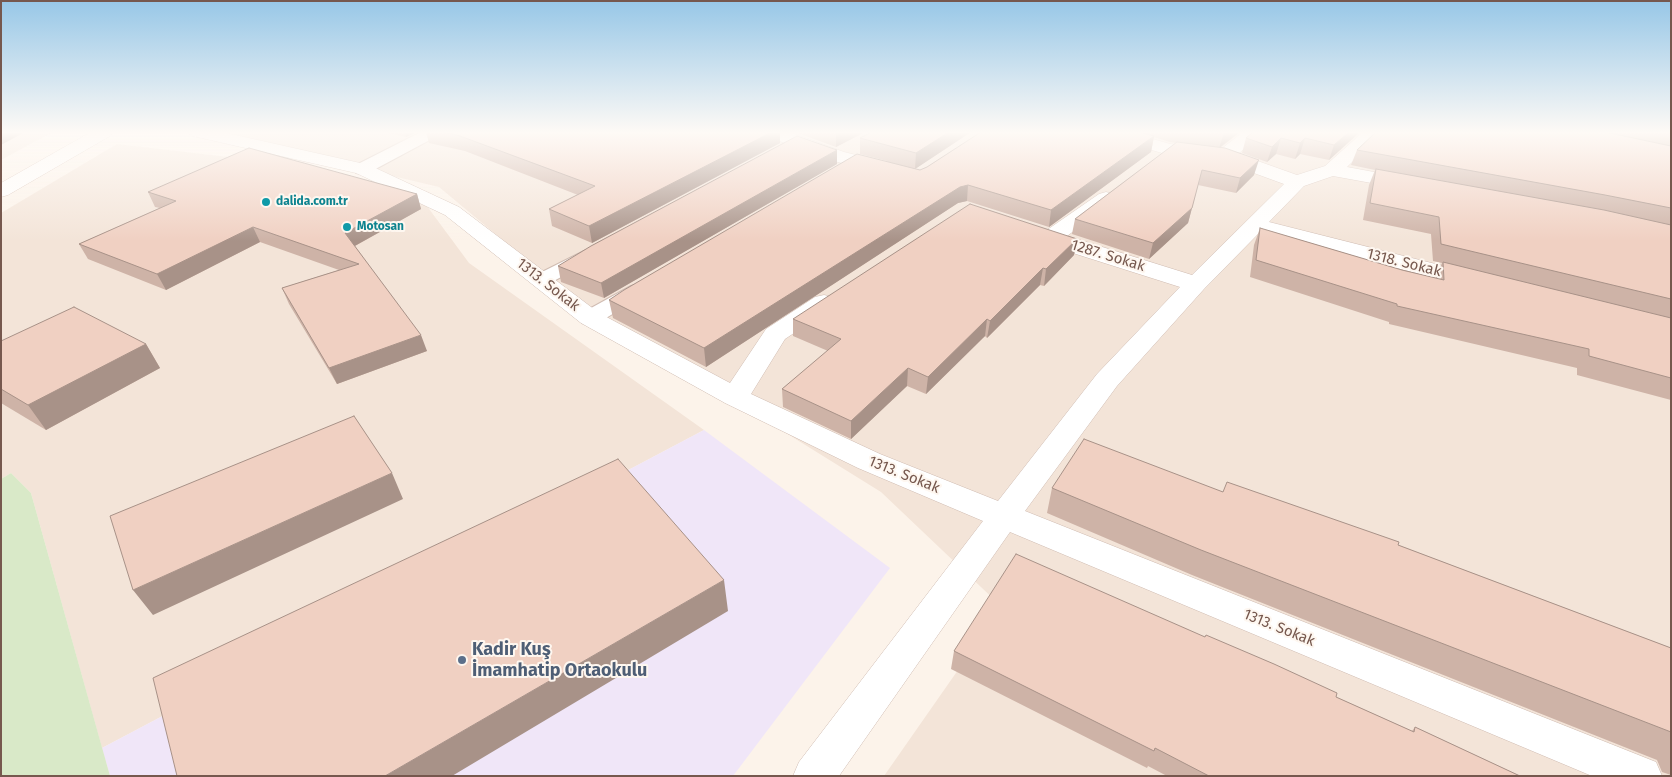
<!DOCTYPE html>
<html>
<head>
<meta charset="utf-8">
<style>
  body { margin:0 }
  #map { position:relative; width:1672px; height:777px; overflow:hidden; background:#fcf3ea; font-family:"Fira Sans",sans-serif }
  canvas { display:block }
  .frame { position:absolute; inset:0; border:2px solid #76584e; pointer-events:none }
</style>
</head>
<body>
<div id="map">
<canvas width="1672" height="777"></canvas>
<div class="frame"></div>
</div>
<script>
const c = document.querySelector('canvas').getContext('2d');
c.lineJoin = 'round';
function fillPath(path, color) { c.fillStyle = color; c.fill(path, 'evenodd'); }
const poly = rows => new Path2D(rows.map(r => 'M' + r).join(''));
function trace(path, color, width, dash) { c.strokeStyle = color; c.lineWidth = width; c.lineCap = dash ? 'butt' : 'round'; c.setLineDash(dash || []); c.stroke(path); }
function label(font, color, halo, rows, align = 'center') {
  c.font = font + ' "Fira Sans",sans-serif'; c.lineWidth = 4; c.setLineDash([]); c.textBaseline = 'middle'; c.strokeStyle = halo; c.fillStyle = color; for (const [text, x, y, turn = 0] of rows) {
    c.save(); c.translate(x, y); c.rotate((+turn || 0) * Math.PI / 180); c.textAlign = isNaN(turn) ? turn : align; if (halo) c.strokeText(text, 0, 0); c.fillText(text, 0, 0); c.restore();
  }
}
fillPath(poly([
  [1,132,53,132,1,160],
  [188,132,1671,132,1671,776,884,776,1002,607,881,492,583,307,439,187,266,146],
  [117,144,263,161,424,202,469,263,704,430,102,748,31,493,11,473,1,479,1,213]
]), '#f3e4d8');
fillPath(poly([
  [704,430,890,568,733,776,110,776,102,748]
]), '#f0e6f8');
fillPath(poly([
  [11,473,31,493,110,776,1,776,1,479]
]), '#d9e9c8');
const service = poly([
  [421,132,441,132,439,135,368,173,362,174,356,173,354,169,356,165,421,132],
  [586,250,593,252,596,256,593,260,548,284,541,286,534,284,531,280,534,276,586,250],
  [638,284,645,286,648,290,645,294,598,323,590,324,582,323,579,318,582,313,631,286,638,284]
]);
const minor = poly([
  [188,132,222,132,369,165,459,207,599,313,730,383,766,329,815,297,824,295,833,297,836,302,833,307,785,339,751,394,880,454,998,501,1097,374,1180,287,1032,240,1029,235,1032,230,1040,228,1047,230,1099,194,1106,192,1113,194,1116,198,1113,202,1067,236,1192,275,1284,184,1221,161,1169,155,1103,136,1100,132,1129,132,1170,144,1220,150,1243,132,1263,132,1238,154,1297,175,1325,166,1363,132,1383,132,1347,167,1417,180,1420,184,1417,188,1410,190,1333,176,1304,186,1269,222,1483,276,1487,281,1483,286,1475,288,1259,233,1204,289,1117,386,1025,511,1656,762,1662,776,1592,776,1010,532,839,776,793,776,799,762,983,521,858,468,725,403,581,323,445,215,356,173,197,137,191,136,188,132],
  [763,132,789,132,844,152,892,164,895,168,892,172,885,174,830,160,766,136,763,132]
]);
const secondary = poly([
  [91,132,113,132,110,136,8,195,1,197,1,183,91,132]
]);
trace(service, '#d0bcb2', 2);
trace(minor, '#d0bcb2', 1);
trace(secondary, '#d3bbb0', 1);
fillPath(service, '#fff');
fillPath(minor, '#fff');
fillPath(secondary, '#fff');
fillPath(poly([
  [384,132,417,132,406,137],
  [426,132,780,132,780,143,592,243,552,226,549,209,578,195,465,151,429,143],
  [795,132,865,132,836,147],
  [971,132,915,169,920,170,927,167,981,132,1240,132,1220,148,1254,175,1236,193,1198,185,1188,223,1149,259,1072,234,1075,219,1176,143,1170,142,1154,137,1151,152,1049,227,967,201,958,203,706,367,613,318,609,300,887,161,860,154,860,138],
  [1360,132,1329,160,1300,154,1295,159,1276,154,1267,162,1242,153,1246,138],
  [1376,132,1671,132,1671,400,1577,375,1577,368,1389,324,1389,322,1250,277,1254,245,1260,228,1402,270,1435,278,1442,263,1433,261,1431,234,1363,220,1369,185,1375,170,1351,165,1357,150],
  [837,164,604,298,561,282,558,266],
  [148,192,417,194,421,209,355,246,427,351,337,384,289,304,282,288,339,270,260,242,166,290,88,259,79,244,160,208,155,207],
  [1077,239,1074,255,1044,286,1040,285,987,338,985,336,926,394,907,386,851,439,783,407,782,389,828,351,793,336,793,319],
  [1,341,146,344,160,368,46,430,1,403],
  [1052,488,1223,492,1398,545,1671,648,1671,775,1662,772,1657,760,1192,575,1047,513],
  [954,651,1336,697,1412,731,1415,727,1520,776,1167,776,1148,766,1147,768,951,669]
]), '#ceb3a7');
fillPath(poly([
  [1,132,25,132,1,145],
  [405,132,417,132,406,137],
  [772,132,780,132,780,143,592,243,589,226],
  [836,132,865,132,836,147],
  [949,132,971,132,915,169,916,153],
  [1224,132,1240,132,1219,148,1224,133],
  [1349,132,1360,132,1329,160,1334,145],
  [1154,136,1151,152,1049,227,1051,210],
  [1281,138,1276,154,1267,162,1272,147],
  [1305,138,1300,154,1295,159,1300,143],
  [837,150,837,164,604,298,601,283],
  [1259,160,1254,175,1236,193,1240,178],
  [968,185,967,201,958,203,706,367,704,348,960,187],
  [417,194,421,209,351,248,345,233],
  [1192,208,1188,223,1149,259,1153,243],
  [253,227,260,242,166,290,157,274],
  [1077,239,1074,255,1044,286,1046,269],
  [1043,268,1040,285,987,338,990,321],
  [987,319,985,336,926,394,928,377],
  [421,335,427,351,337,384,329,368],
  [146,344,160,368,46,430,28,405],
  [908,368,907,386,851,439,851,421],
  [392,473,403,499,153,615,133,590],
  [724,580,728,611,452,776,385,776]
]), '#a89288');
const building = poly([
  [444,132,772,132,589,226,549,209,595,186,460,136,444,132],
  [872,132,949,132,916,153,860,138,872,132],
  [981,132,1139,132,1154,136,1051,210,968,185,960,187,704,348,609,300,624,290,857,154,920,170,927,167,981,132],
  [1253,132,1349,132,1334,145,1305,138,1300,143,1281,138,1272,147,1246,138,1253,132],
  [1376,132,1605,132,1671,146,1671,208,1605,195,1357,150,1376,132],
  [797,136,837,150,601,283,558,266,591,246,797,136],
  [1177,142,1225,148,1259,160,1240,178,1202,170,1192,208,1153,243,1075,219,1177,142],
  [249,148,417,194,345,233,421,335,329,368,282,288,359,264,253,227,157,274,79,244,176,201,148,192,249,148],
  [1376,169,1604,210,1671,225,1671,299,1441,244,1439,217,1370,203,1376,169],
  [970,204,1077,239,1046,269,1043,268,990,321,987,319,928,377,908,368,851,421,782,389,841,339,793,319,970,204],
  [1260,228,1402,270,1444,280,1443,262,1671,318,1671,378,1589,356,1589,349,1397,306,1397,304,1256,260,1260,228],
  [74,307,146,344,28,405,1,389,1,341,74,307],
  [354,416,392,473,133,590,110,516,354,416],
  [1084,439,1223,492,1227,482,1399,542,1398,545,1671,648,1671,732,1201,550,1052,488,1084,439],
  [618,459,724,580,385,776,177,776,153,678,618,459],
  [1016,554,1205,637,1206,635,1274,664,1337,693,1336,697,1414,732,1415,727,1520,776,1209,776,1155,748,1154,751,954,651,1016,554]
]);
fillPath(building, '#f0d0c2');
trace(building, '#a89288', 1);
const sky = c.createLinearGradient(0, 0, 0, 241);
sky.addColorStop(0, '#97c7e7');
sky.addColorStop(0.55, '#fefaf6');
sky.addColorStop(1, '#fefaf600');
c.fillStyle = sky;
c.fillRect(0, 0, 1672, 241);
for (const [x, y, r, color] of [
  [266,202,5,"#0f9aa8"],
  [347,227,5,"#0f9aa8"],
  [462,660,5,"#5c6f8a"]
]) { const dot = new Path2D(); dot.arc(x, y, r, 0, 2 * Math.PI); c.fillStyle = color; c.fill(dot); trace(dot, '#fef7f0', 2); }
label('bold 12px', '#0d838f', '#fef7f0', [
  ["dalida.com.tr",276,202],
  ["Motosan",357,227]
], 'left');
label('15px', '#76584e', '#fef7f0', [
  ["1287. Sokak",1108,256,17],
  ["1318. Sokak",1404,263,14],
  ["1313. Sokak",548,285,38],
  ["1313. Sokak",904,475,22],
  ["1313. Sokak",1279,628,22]
]);
label('bold 18px', '#4e5e75', '#fef7f0', [
  ["Kadir Kuş",472,650],
  ["İmamhatip Ortaokulu",472,671]
], 'left');
</script>
</body>
</html>
